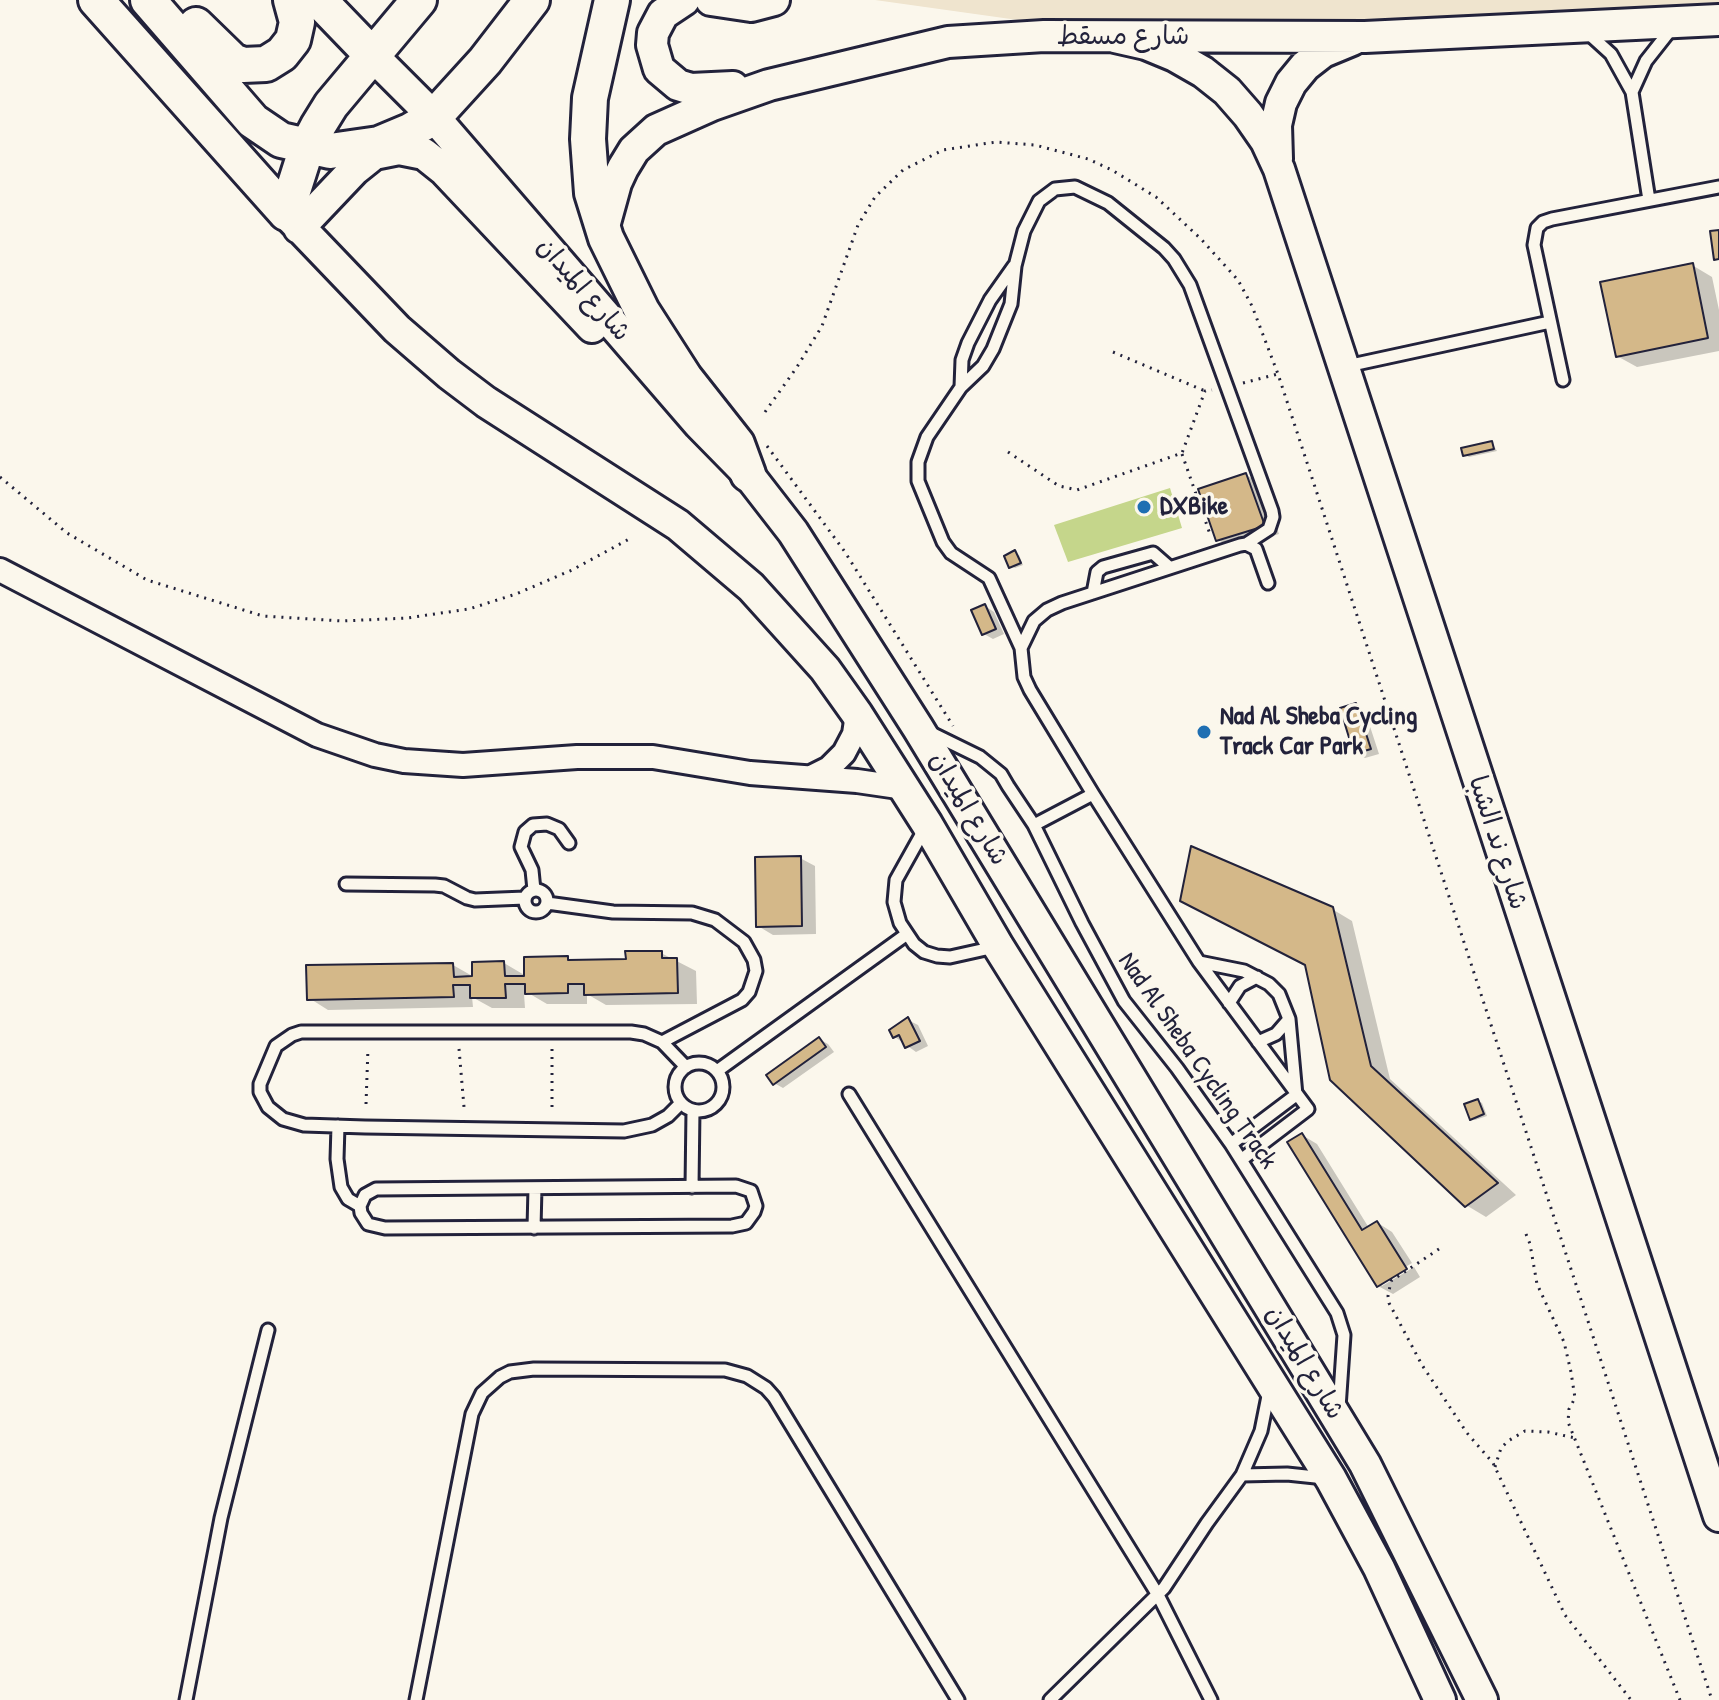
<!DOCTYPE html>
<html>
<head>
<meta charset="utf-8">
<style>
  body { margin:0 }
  canvas { display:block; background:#fbf7ec }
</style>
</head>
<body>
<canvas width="1719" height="1700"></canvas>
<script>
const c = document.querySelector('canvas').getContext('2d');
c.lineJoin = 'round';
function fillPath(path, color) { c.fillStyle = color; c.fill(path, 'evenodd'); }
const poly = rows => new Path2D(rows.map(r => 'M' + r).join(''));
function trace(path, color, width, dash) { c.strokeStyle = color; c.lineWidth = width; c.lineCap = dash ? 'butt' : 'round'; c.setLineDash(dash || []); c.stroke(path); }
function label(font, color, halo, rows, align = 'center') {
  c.font = font + ' "Patrick Hand","Playpen Sans Arabic",sans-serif'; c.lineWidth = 7; c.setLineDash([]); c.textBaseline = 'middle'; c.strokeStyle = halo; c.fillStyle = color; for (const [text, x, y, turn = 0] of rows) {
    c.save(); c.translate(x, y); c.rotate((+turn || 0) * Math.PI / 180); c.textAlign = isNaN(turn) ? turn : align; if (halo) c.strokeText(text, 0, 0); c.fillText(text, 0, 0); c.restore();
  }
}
fillPath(poly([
  [875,0,1719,0,1719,7,1365,22,1025,21]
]), '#efe4ce');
fillPath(poly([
  [1170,488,1182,528,1068,562,1054,525]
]), '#c5d68b');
fillPath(poly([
  [1692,265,1712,277,1719,310,1719,351,1637,367,1617,356],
  [1492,443,1497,451,1469,457,1465,455],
  [1246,475,1260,483,1279,534,1232,548,1217,539],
  [1015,553,1019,555,1023,565,1015,568,1011,566],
  [985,606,994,612,1004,634,993,639,984,634],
  [1356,706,1365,711,1379,754,1365,758,1356,753],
  [800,858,815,866,816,934,773,935,758,926],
  [1332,909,1352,921,1390,1079,1516,1195,1486,1217,1466,1205,1331,1079],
  [661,953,696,971,697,1004,606,1005,587,994,587,1004,547,1004,530,994,524,994,525,1008,492,1008,472,997,473,1007,328,1010,309,998,453,965,474,977,504,963,526,976,567,958,574,962,628,961],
  [908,1020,918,1025,928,1046,916,1052,895,1037],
  [819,1039,828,1044,834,1052,783,1088,774,1083],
  [1478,1101,1482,1103,1487,1116,1475,1120,1471,1118],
  [1302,1135,1317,1144,1369,1228,1378,1223,1392,1232,1412,1263,1382,1281,1382,1286,1414,1267,1420,1277,1393,1294,1378,1286]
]), '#0003');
const building = poly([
  [1719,230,1719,259,1714,260,1710,231,1719,230],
  [1693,263,1708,338,1616,357,1600,282,1693,263],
  [1492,441,1494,449,1463,456,1461,448,1492,441],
  [1246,473,1265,526,1216,541,1198,489,1246,473],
  [1015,550,1021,563,1009,568,1004,556,1015,550],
  [985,604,996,629,982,635,971,610,985,604],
  [1356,703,1371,749,1354,754,1340,708,1356,703],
  [1191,846,1333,907,1371,1066,1498,1183,1465,1207,1330,1080,1305,965,1180,901,1191,846],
  [801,856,802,926,756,927,755,857,801,856],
  [625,951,662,951,662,958,677,958,678,993,584,995,584,984,568,984,568,993,525,994,525,984,505,984,506,998,470,998,470,985,453,985,454,997,307,1000,306,965,453,963,454,977,472,976,472,962,504,961,505,976,524,976,524,957,568,956,568,960,626,959,625,951],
  [908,1017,920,1041,905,1048,899,1035,893,1038,889,1030,908,1017],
  [819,1037,826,1047,773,1085,766,1075,819,1037],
  [1478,1099,1484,1114,1470,1120,1464,1104,1478,1099],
  [1302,1133,1362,1230,1377,1221,1407,1269,1377,1287,1287,1142,1302,1133]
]);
fillPath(building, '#d4b889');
trace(building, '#22223b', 2);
const lane = poly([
  [1589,34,1611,54,1632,92,1649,200],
  [1632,92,1646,61,1672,28],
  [1347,366,1550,322],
  [1563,380,1534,245,1537,228,1543,222,1552,219,1719,187],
  [961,387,962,360,968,343,990,300,1014,266],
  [1093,593,1097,572,1103,567,1153,553,1169,567],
  [1021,648,989,578,951,553,943,542,918,481,918,462,927,437,961,387,983,366,993,349,1011,304,1015,266,1024,231,1039,201,1055,189,1075,187,1108,203,1164,248,1174,259,1190,285,1272,511,1273,517,1269,529,1246,544],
  [931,733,980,757,1001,774,1008,786,1034,825,1082,923,1124,1001,1177,1068,1231,1144,1337,1313,1344,1335,1339,1408],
  [1034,825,1093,794],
  [925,828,896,880,894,902,900,923,914,944,924,952,937,956,950,957,995,947],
  [346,884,435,885,444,886,467,898,475,900,525,898],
  [534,890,532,870,521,847,525,832,533,825,547,824,559,829,569,843],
  '525 901a11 11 0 1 1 22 0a11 11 0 1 1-22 0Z',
  [547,903,613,912,692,913,715,920,744,942,754,960,756,971,749,992,742,1000,662,1042],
  [1199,962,1244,971,1269,984,1279,994,1289,1019,1296,1095,1231,1144],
  [1229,1003,1240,986,1257,977],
  [1258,1042,1276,1034,1289,1019],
  '675 1087a24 24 0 1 1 48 0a24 24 0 1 1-48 0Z',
  [717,1071,907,934],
  [849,1094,1158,1595,1211,1700],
  [681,1103,668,1116,652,1125,624,1131,365,1127,304,1125,283,1119,268,1107,260,1092,260,1084,276,1046,292,1035,301,1032,631,1032,644,1034,662,1042,686,1067],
  [338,1126,337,1159,341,1187,348,1199,360,1206],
  [1241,1160,1308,1109,1199,962,1093,794,1030,690,1024,677,1021,648,1034,621,1047,610,1062,603,1240,545,1246,544,1256,549,1268,583],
  [736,1186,751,1191,756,1206,754,1212,746,1223,732,1226,385,1228,368,1224,361,1213,360,1206,365,1195,376,1189,736,1186],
  [692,1187,693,1110],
  [534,1228,535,1188],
  [1242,1475,1287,1474,1325,1478],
  [186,1700,221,1518,268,1330],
  [416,1700,472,1414,482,1393,500,1377,510,1372,534,1369,725,1370,747,1376,766,1388,774,1397,958,1700],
  [1050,1700,1164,1588,1207,1523,1242,1475,1261,1431,1269,1391]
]);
const street = poly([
  [0,570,317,735,375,755,404,761,463,765,577,757,653,757,750,773,857,781,905,788],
  [811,777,829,768,844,753,854,734,857,714]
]);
const secondary = poly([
  [684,0,663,14,653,33,652,45,659,69,678,85,691,89,733,87],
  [711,0,751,6,774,0],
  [1115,37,1146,44,1175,56,1203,72,1227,91,1248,115,1266,141,1279,169,1719,1516],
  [372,55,434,117,699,424,748,474,793,532,918,728,1365,1464,1482,1700],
  [1277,159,1276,125,1281,103,1291,83,1305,66,1323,52,1352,40],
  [286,213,397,329,449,374,486,402,678,525,751,587,825,669,857,714,927,824,998,946,1331,1479,1379,1568,1440,1700],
  [299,228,354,170,374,154,399,149,424,154,444,170,592,327],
  [603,230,616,183,623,168,634,150,656,130,712,105,769,85,948,42,1044,36,1365,37,1719,20]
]);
const primary = poly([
  [96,0,286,213],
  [148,0,253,121,281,140,330,151,379,144,410,131,434,117,485,61,532,0],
  [319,0,372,55],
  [612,0,590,98,588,139,592,193,606,238,642,311,685,378,737,444,748,474],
  [196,25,233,61,243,65,266,64,282,54,293,40,297,22,291,0],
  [286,213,307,147,318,126,331,105,419,0]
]);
trace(lane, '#22223b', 17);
trace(street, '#22223b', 28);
trace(secondary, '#22223b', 36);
trace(primary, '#22223b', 40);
trace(poly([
  [1113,352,1205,391],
  [1243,383,1278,374],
  [765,412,797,367,822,326,858,225,875,197,903,170,943,150,996,142,1035,145,1088,159,1112,170,1156,197,1201,239,1238,280,1252,306,1278,374,1712,1700],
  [767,446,845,552,953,726],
  [1008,452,1059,486,1077,490,1182,453,1205,391,1212,390],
  [1182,454,1211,537],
  [0,477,67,533,147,580,263,616,342,621,407,618,469,609,516,594,572,570,631,538],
  [459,1049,464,1107],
  [552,1049,552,1109],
  [366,1104,368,1048],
  [1526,1234,1530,1244,1537,1284,1564,1342,1571,1372,1575,1398,1569,1409,1568,1422,1680,1700],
  [1439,1249,1391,1281,1388,1296,1389,1303,1422,1365,1467,1433,1493,1463,1565,1615,1631,1700],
  [1495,1467,1501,1448,1508,1441,1525,1431,1548,1432,1575,1438]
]), '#22223b', 3, [2, 6]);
trace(lane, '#fbf7ec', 11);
trace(street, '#fbf7ec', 22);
trace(secondary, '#fbf7ec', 30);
trace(primary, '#fbf7ec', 34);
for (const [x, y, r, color] of [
  [1144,507,8,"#1f6fb2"],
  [1204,732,8,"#1f6fb2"]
]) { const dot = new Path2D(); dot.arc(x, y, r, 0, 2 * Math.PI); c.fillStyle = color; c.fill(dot); trace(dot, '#fbf7ec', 3); }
label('26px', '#22223b', '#fbf7ec', [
  ["شارع مسقط",1123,37],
  ["شارع الميدان",583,290,49],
  ["شارع الميدان",968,809,59],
  ["شارع ند الشبا",1497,843,72],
  ["Nad Al Sheba Cycling Track",1197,1061,55],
  ["شارع الميدان",1304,1363,59]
]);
label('bold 26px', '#22223b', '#fbf7ec', [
  ["DXBike",1160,507],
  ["Nad Al Sheba Cycling",1220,717],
  ["Track Car Park",1220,747]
], 'left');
</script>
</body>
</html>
